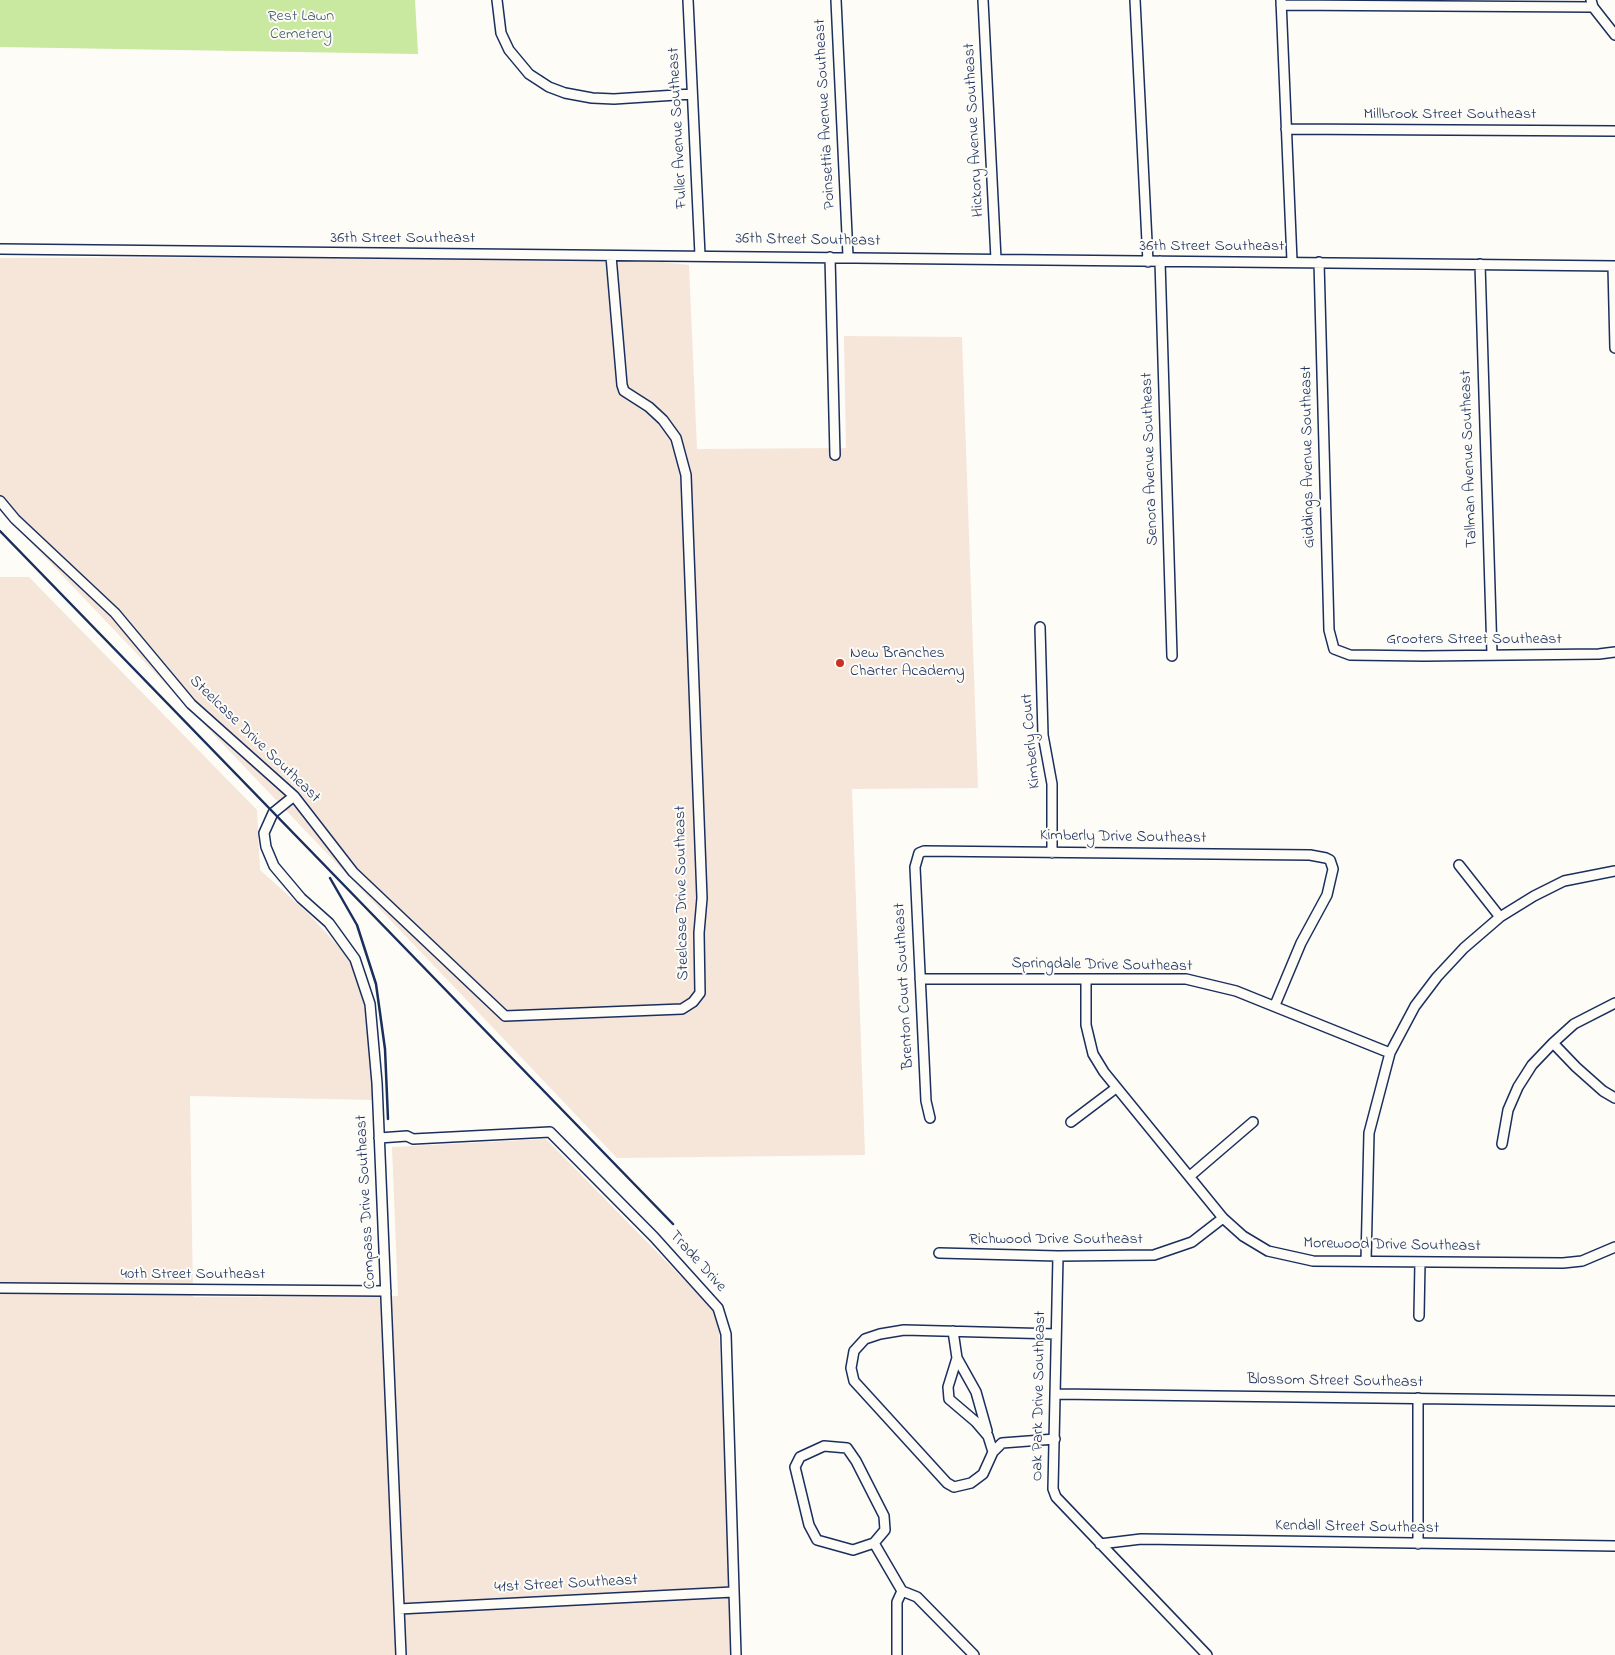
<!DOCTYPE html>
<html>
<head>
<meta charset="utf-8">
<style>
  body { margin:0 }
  canvas { display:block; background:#fdfcf7 }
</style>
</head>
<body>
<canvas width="1615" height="1655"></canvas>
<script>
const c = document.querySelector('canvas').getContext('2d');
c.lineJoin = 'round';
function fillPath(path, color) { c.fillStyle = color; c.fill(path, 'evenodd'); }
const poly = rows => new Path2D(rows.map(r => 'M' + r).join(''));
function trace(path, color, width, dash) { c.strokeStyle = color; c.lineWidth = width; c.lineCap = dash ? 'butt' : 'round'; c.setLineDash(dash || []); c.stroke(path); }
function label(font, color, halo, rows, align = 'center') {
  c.font = font + ' "Indie Flower",sans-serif'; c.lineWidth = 4; c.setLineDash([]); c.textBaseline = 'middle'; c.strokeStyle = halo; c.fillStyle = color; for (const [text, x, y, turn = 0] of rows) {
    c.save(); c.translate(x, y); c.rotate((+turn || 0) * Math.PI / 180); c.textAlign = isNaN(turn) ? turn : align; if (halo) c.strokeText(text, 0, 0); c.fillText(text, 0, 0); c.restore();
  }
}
fillPath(poly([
  [611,256,689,265,697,449,846,448,844,336,962,337,978,788,852,789,865,1155,617,1158,0,510,0,258],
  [0,577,29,577,257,810,260,870,308,913,348,957,361,991,371,1040,374,1100,190,1096,193,1297,398,1296,392,1147,546,1139,712,1308,719,1332,730,1573,739,1655,0,1655]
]), '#f6e6da');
fillPath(poly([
  [0,0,415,0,418,54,0,47]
]), '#c9e8a0');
const minor = poly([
  [497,0,501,33,509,50,529,74,549,87,565,93,592,98,614,99,692,94],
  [688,0,700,255],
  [836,0,848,256],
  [983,0,996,259],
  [1135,0,1148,262],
  [1281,0,1292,261],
  [1591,0,1593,7,1615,35],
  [1281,5,1593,7],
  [1286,129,1615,131],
  [0,249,1615,266],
  [830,257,835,455],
  [1160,261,1172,656],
  [1319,262,1329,630,1334,649,1350,655,1424,656,1599,654,1615,652],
  [1480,264,1492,654],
  [1613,266,1615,348],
  [0,501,15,519,115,613,191,704,294,796,353,872,505,1016,682,1009,693,1002,700,993,699,933,702,898,686,475,676,438,663,420,649,407,624,391,622,385,611,256],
  [1040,627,1043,735,1052,784,1052,853],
  [294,796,273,813,264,833,266,847,274,866,301,898,329,923,355,959,370,1004,377,1083,401,1655],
  [1459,865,1500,917],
  [920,979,1186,979,1236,991,1390,1053],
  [1086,979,1086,1025,1093,1054,1104,1072,1223,1218,1243,1236,1268,1251,1313,1261,1563,1263,1582,1261,1615,1247],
  [1553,1043,1576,1067,1603,1091,1615,1098],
  [930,1118,926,1101,915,867,919,853,924,851,1310,855,1326,858,1330,860,1333,869,1327,895,1301,943,1275,1005],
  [1071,1122,1116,1088],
  [379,1138,407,1136,413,1139,550,1132,654,1237,718,1308,726,1334,736,1655],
  [1502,1144,1508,1110,1518,1087,1532,1065,1553,1043,1574,1024,1615,1003],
  [1190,1176,1253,1122],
  [939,1253,1058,1256,1154,1255,1192,1242,1223,1218],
  [1058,1256,1053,1489,1056,1497,1207,1655],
  [1366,1261,1369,1133,1390,1053,1415,1006,1437,977,1464,948,1500,917,1534,896,1564,881,1615,871],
  [0,1288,386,1291],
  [1419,1316,1420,1262],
  [953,1331,957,1358,948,1387,949,1399,976,1422,988,1436,993,1452],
  [957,1358,976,1392,987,1431],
  [1056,1394,1615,1401],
  [1055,1439,1002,1443,993,1452,983,1474,971,1483,954,1487,947,1483,854,1381,851,1368,854,1351,865,1339,880,1334,904,1330,1056,1334],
  [824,1446,847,1448,856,1461,884,1516,885,1530,874,1543,853,1550,817,1540,809,1525,795,1467,800,1457,824,1446],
  [874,1543,902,1591],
  [1100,1544,1141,1539,1615,1546],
  [1418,1544,1418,1398],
  [902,1591,917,1597,974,1655],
  [399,1609,733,1592],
  [897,1655,897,1602,902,1591]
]);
trace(minor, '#1b2f5e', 12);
trace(minor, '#fdfcf7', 9);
trace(poly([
  [0,531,673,1224],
  [330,878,357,925,376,984,385,1049,388,1119]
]), '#1b2f5e', 2.5);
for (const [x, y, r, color] of [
  [840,663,5,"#c8321e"]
]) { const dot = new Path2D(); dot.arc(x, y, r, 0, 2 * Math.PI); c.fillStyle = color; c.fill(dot); trace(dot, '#fdfcf7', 2); }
label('16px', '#465d6e', '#fdfcf7', [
  ["Rest Lawn",301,17],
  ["Cemetery",301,35]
]);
label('16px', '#1b2f5e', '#fdfcf7', [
  ["Poinsettia Avenue Southeast",826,114,-93],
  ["Millbrook Street Southeast",1450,115],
  ["Fuller Avenue Southeast",679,128,-93],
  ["Hickory Avenue Southeast",975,130,-93],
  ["36th Street Southeast",403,239],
  ["36th Street Southeast",808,241,1],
  ["36th Street Southeast",1212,247],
  ["Giddings Avenue Southeast",1309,457,-91],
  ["Senora Avenue Southeast",1151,459,-92],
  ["Tallman Avenue Southeast",1470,459,-92],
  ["Grooters Street Southeast",1474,640],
  ["Steelcase Drive Southeast",254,740,44],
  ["Kimberly Court",1032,741,-95],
  ["Kimberly Drive Southeast",1123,838,1],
  ["Steelcase Drive Southeast",683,893,-91],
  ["Springdale Drive Southeast",1102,966,1],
  ["Brenton Court Southeast",905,986,-93],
  ["Compass Drive Southeast",367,1202,-93],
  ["Richwood Drive Southeast",1056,1240],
  ["Morewood Drive Southeast",1392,1246,1],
  ["Trade Drive",697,1262,48],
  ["40th Street Southeast",193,1275],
  ["Blossom Street Southeast",1335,1382,1],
  ["Oak Park Drive Southeast",1040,1396,-89],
  ["Kendall Street Southeast",1357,1528,1],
  ["41st Street Southeast",566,1585,-3]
]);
label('16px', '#1b2f5e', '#fdfcf7', [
  ["New Branches",850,654],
  ["Charter Academy",850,672]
], 'left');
</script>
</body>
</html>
